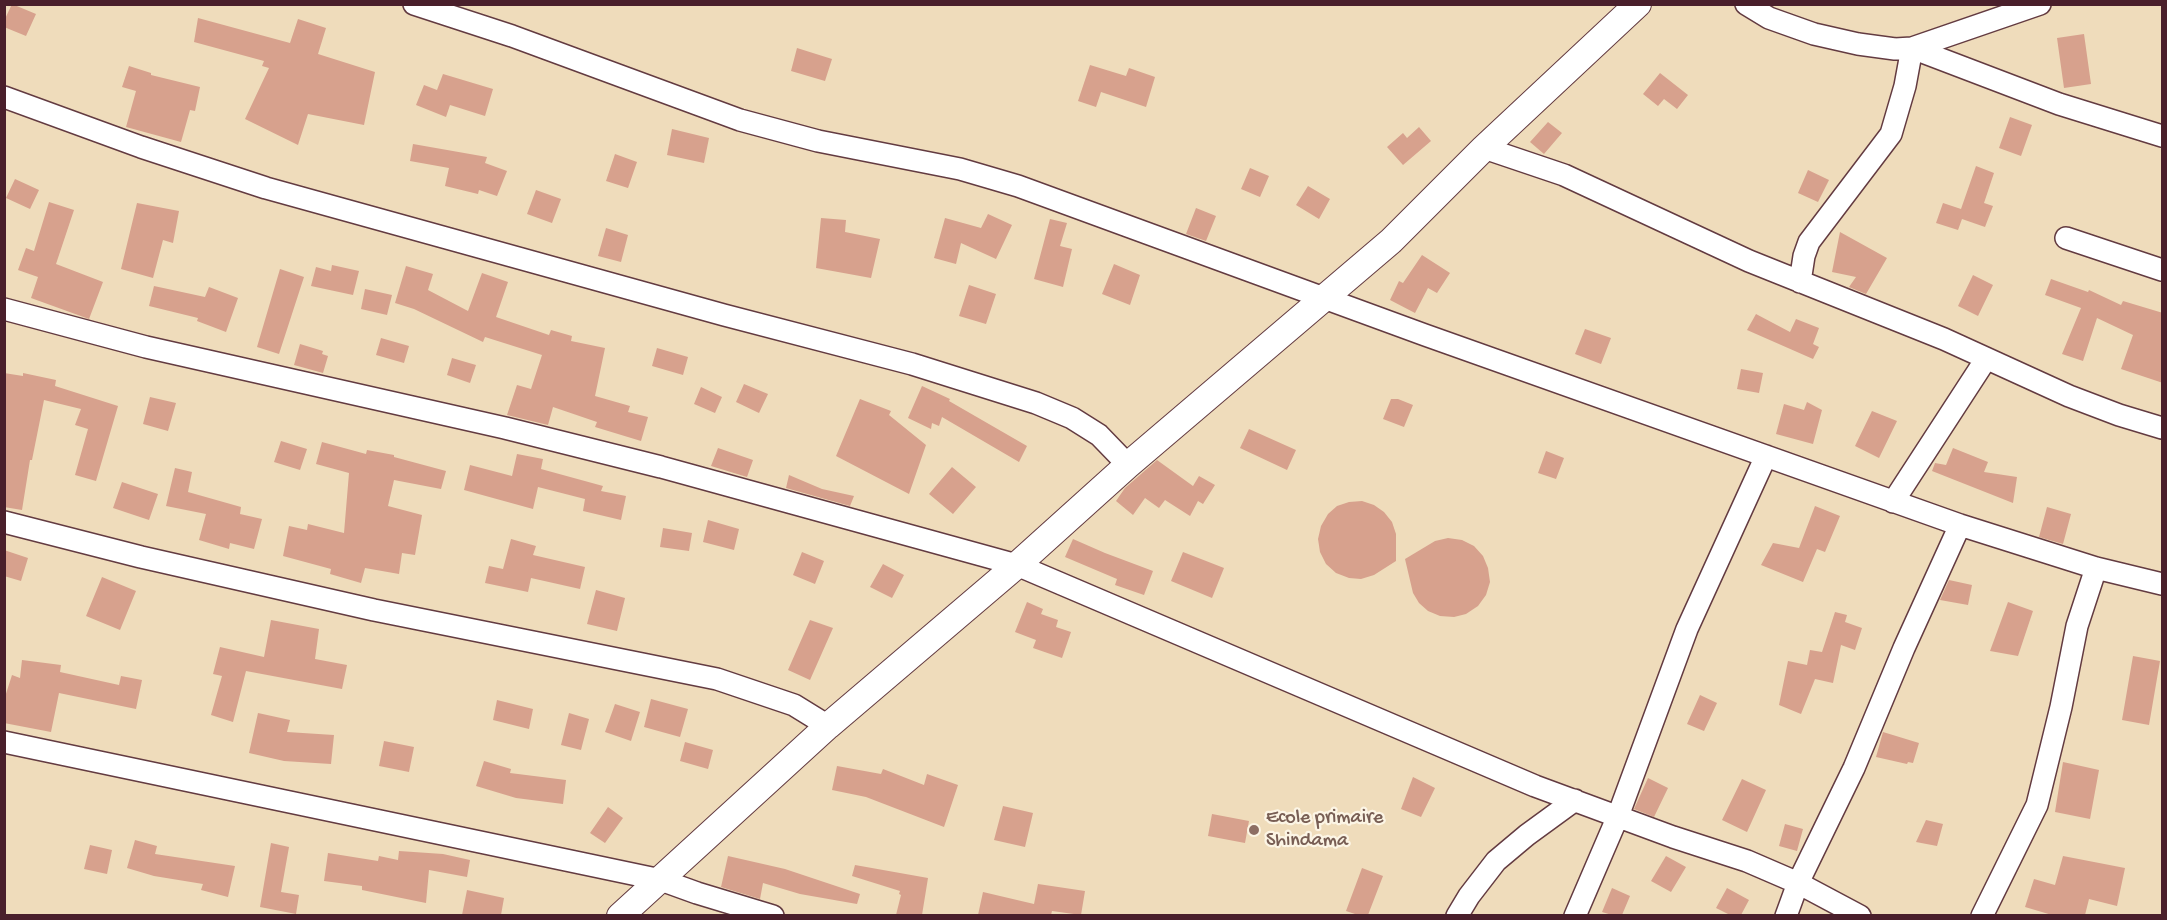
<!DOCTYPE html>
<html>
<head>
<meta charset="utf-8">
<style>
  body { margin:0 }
  #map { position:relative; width:2167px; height:920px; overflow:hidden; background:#efdcbb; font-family:"Gochi Hand",sans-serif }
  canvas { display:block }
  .frame { position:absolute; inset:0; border:6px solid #4a1f2b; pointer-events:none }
</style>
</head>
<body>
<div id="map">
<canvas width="2167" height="920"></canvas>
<div class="frame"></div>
</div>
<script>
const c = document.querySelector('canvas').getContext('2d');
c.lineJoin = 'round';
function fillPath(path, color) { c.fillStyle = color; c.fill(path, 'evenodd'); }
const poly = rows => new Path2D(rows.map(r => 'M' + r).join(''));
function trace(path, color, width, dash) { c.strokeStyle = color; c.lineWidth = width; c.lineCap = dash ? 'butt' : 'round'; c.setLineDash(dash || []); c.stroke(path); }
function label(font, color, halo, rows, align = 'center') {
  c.font = font + ' "Gochi Hand",sans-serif'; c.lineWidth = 4.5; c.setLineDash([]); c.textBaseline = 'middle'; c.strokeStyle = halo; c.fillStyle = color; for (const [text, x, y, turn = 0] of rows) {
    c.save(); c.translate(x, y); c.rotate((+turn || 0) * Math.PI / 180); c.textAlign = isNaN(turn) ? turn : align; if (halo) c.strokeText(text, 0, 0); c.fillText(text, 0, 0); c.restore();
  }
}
fillPath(poly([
  [12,4,36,14,26,36,4,27,4,21],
  [198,18,290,43,298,19,326,28,318,54,375,72,364,125,308,114,298,145,245,119,269,68,262,66,264,61,194,42],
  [2084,34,2091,84,2064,88,2057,38],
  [797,48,832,59,825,81,791,71],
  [1090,65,1126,76,1129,68,1155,77,1146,107,1101,92,1096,107,1078,101],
  [129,66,151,73,151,75,200,87,195,111,190,110,181,142,126,127,136,91,122,87],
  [1660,73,1688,95,1677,109,1664,99,1658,106,1643,94],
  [443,74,493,89,485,116,450,105,446,117,416,105,424,85,437,90],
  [2010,117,2032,125,2021,156,1999,148],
  [1548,122,1562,133,1544,154,1530,142],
  [1419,127,1431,141,1403,165,1387,147,1403,133,1407,138],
  [672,129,709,138,704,163,667,155],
  [413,144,487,157,485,163,507,171,497,196,479,190,478,194,445,186,449,168,410,161],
  [615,154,637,162,628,188,606,181],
  [1976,166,1994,173,1984,203,1993,206,1985,227,1962,219,1958,230,1936,223,1943,203,1961,209],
  [1250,168,1269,176,1260,197,1241,189],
  [1808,170,1829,180,1818,202,1798,193],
  [15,179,39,190,30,209,6,198],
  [1308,186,1330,199,1319,219,1296,205],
  [536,190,561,199,552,223,527,214],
  [49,202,74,210,56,264,103,282,89,319,31,298,38,277,18,270,26,248,34,251],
  [137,203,179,211,173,243,163,240,153,278,121,269],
  [1196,208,1216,216,1206,241,1186,234],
  [988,214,1012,225,996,259,961,243,956,264,934,258,945,218,981,228],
  [821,218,846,220,845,232,880,239,871,278,816,268],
  [1050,219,1067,223,1060,246,1072,249,1063,287,1034,279],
  [606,228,628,235,621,262,598,256],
  [1840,232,1887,258,1866,294,1849,287,1856,277,1832,272],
  [1422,255,1450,273,1437,293,1428,288,1415,313,1390,300,1399,281,1403,283],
  [1114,264,1140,275,1130,305,1102,294],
  [332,265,359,271,353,295,311,286,316,267,331,271],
  [406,266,433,274,428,290,468,311,482,273,508,282,496,317,549,335,551,330,572,336,571,341,605,348,595,396,630,406,628,412,648,417,641,441,595,427,597,422,553,407,548,425,507,415,517,385,531,389,542,355,485,337,483,342,414,309,395,303],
  [280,269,304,277,279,354,257,347],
  [1973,275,1993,285,1978,316,1958,306],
  [2051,279,2088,292,2089,290,2121,305,2123,301,2163,313,2163,383,2121,369,2133,335,2097,318,2083,361,2062,354,2081,308,2045,295],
  [969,285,996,294,986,324,959,316],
  [154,286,205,297,209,287,238,298,226,332,197,321,198,318,149,306],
  [365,289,392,295,387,315,361,309],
  [1756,314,1790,332,1796,319,1819,328,1813,344,1819,347,1813,359,1747,330],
  [1585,329,1611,338,1601,364,1575,354],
  [381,338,409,346,404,363,376,355],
  [300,344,323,351,322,354,328,356,323,373,294,365],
  [657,348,688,357,683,375,652,366],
  [452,358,476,365,470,383,447,375],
  [1741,369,1763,373,1759,393,1737,389],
  [4,373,23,376,23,373,56,380,55,386,118,406,96,481,75,475,88,429,75,425,81,409,44,400,32,460,30,460,22,510,4,507],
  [744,384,768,394,759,413,736,402],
  [922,386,950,399,949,401,1027,446,1019,462,942,417,939,426,932,423,931,429,908,418],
  [701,387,722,397,715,413,694,404],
  [150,397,176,403,168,431,143,424],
  [860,399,891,411,889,415,926,445,909,494,836,456],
  [1391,399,1398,399,1413,405,1404,427,1383,419],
  [1807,402,1822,410,1813,444,1776,434,1784,404,1804,410],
  [1872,411,1897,421,1879,458,1855,446],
  [1249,429,1296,450,1287,470,1240,448],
  [281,441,307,449,300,470,274,462],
  [322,442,366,454,367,450,394,455,394,457,446,471,441,489,394,480,388,506,422,515,415,555,402,553,399,574,365,568,361,583,330,574,331,569,283,556,289,526,307,530,308,524,344,533,349,473,316,464],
  [718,448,753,460,747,477,711,466],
  [1953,448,1988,462,1984,472,2017,477,2013,503,1932,471,1935,463,1946,465],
  [1546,451,1564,458,1556,479,1538,473],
  [517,454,543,459,541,469,603,486,601,491,626,496,621,520,583,511,585,499,538,487,533,509,464,490,470,465,512,476],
  [1157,460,1193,486,1199,476,1215,485,1203,504,1198,501,1190,516,1165,500,1159,508,1145,498,1133,515,1116,501,1125,488],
  [952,467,976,487,953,514,929,494],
  [175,468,192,472,188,492,241,507,240,514,262,519,254,549,230,543,229,549,199,540,206,514,166,506],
  [789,475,822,489,854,496,850,506,786,488],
  [122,482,158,494,149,520,113,508],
  [1362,501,1374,505,1384,512,1392,522,1396,534,1396,561,1374,575,1361,579,1349,578,1336,573,1326,564,1320,552,1318,539,1321,526,1328,514,1337,506,1349,502],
  [1815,506,1840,516,1825,552,1817,549,1803,582,1761,565,1773,543,1799,548],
  [2047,507,2071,514,2063,544,2039,537],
  [708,520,739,529,734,550,703,542],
  [663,528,692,533,689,551,660,547],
  [1448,538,1462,540,1474,546,1483,556,1488,568,1490,582,1486,595,1478,606,1466,614,1454,617,1440,616,1428,611,1419,603,1413,593,1405,559,1435,541],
  [511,539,536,546,533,555,585,567,580,589,531,578,528,592,485,583,489,566,503,569],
  [1073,539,1105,553,1153,571,1144,595,1115,585,1117,579,1065,557],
  [4,550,28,558,21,581,4,576],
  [802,552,824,561,815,584,793,575],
  [1183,552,1224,568,1212,598,1171,581],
  [883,564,904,575,892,598,870,587],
  [102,577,136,591,120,630,86,616],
  [1949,580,1972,585,1968,605,1940,600],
  [596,590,625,598,617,631,587,624],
  [1027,602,1043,609,1041,614,1058,620,1056,627,1071,632,1062,658,1033,648,1036,640,1015,632],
  [2008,602,2033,611,2018,656,1990,651],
  [1835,612,1847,615,1845,622,1862,628,1855,650,1841,645,1833,683,1815,679,1801,714,1779,705,1788,661,1807,665,1810,650,1822,652],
  [271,620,319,629,315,659,347,665,342,689,246,671,233,722,211,715,222,676,213,674,220,647,264,657],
  [810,620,833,628,810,680,788,670],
  [2133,656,2160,661,2149,725,2122,720],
  [22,660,61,665,60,672,119,685,121,676,142,680,136,709,59,693,51,732,4,723,4,700,12,675,20,678],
  [1700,695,1717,703,1704,731,1687,724],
  [651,699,688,709,680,737,644,727],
  [497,700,533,709,529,729,493,720],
  [615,704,640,712,631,741,605,732],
  [258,713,290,720,287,732,334,735,331,764,284,761,249,753],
  [569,713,589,719,581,750,561,745],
  [1883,732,1919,743,1913,763,1908,762,1907,764,1876,757],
  [384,741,414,747,409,772,379,766],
  [685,742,713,750,708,769,680,761],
  [484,761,511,769,510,773,566,780,563,804,516,798,476,786],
  [2063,762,2099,770,2090,819,2055,812],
  [837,766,881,774,883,769,924,785,927,774,958,785,944,827,866,797,832,790],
  [1413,777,1435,788,1421,817,1401,809],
  [1648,778,1668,788,1654,817,1634,809],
  [1742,779,1766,790,1747,832,1722,820],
  [1003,806,1033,813,1025,847,994,840],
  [608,807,623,818,605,843,590,833],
  [1212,814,1249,821,1245,843,1208,836],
  [1926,820,1943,824,1937,846,1916,842],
  [1785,824,1803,829,1797,851,1779,846],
  [135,840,157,846,155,854,235,866,228,897,201,890,203,884,154,876,127,868],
  [271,843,289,847,281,892,299,895,296,914,260,907],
  [90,845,112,850,107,874,84,869],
  [399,851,443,854,470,860,467,877,429,870,426,903,362,890,362,886,324,881,328,853,378,861,379,856,398,860],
  [728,856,785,869,860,894,857,904,800,894,763,883,760,899,721,887],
  [1666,856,1686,867,1671,892,1651,881],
  [2063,856,2125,868,2117,906,2089,899,2085,915,2052,915,2025,907,2034,879,2055,885],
  [855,865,928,878,922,915,896,915,901,895,899,894,900,891,852,876],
  [1362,868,1383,876,1368,915,1358,915,1346,911],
  [1038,884,1085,891,1081,915,1052,911,1051,915,978,915,983,892,1034,904],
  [1612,888,1630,896,1622,915,1612,915,1602,912],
  [1727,888,1749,900,1741,915,1730,915,1716,908],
  [467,890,504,898,501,915,462,915]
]), '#d7a18d');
const minor = poly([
  [414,4,512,36,740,120,818,141,960,169,1018,186,1425,335,1960,525,2096,568,2162,584],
  [1746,4,1769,18,1814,34,1858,44,1895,49,1912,48,2040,4],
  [4,97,141,147,266,188,724,315,912,364,1036,403,1072,418,1099,435,1128,465],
  [1484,148,1564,175,1749,261,1944,339,2069,396,2119,415,2162,428],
  [2066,238,2162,270],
  [1800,282,1804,256,1809,242,1891,134,1905,86,1912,48,2059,104,2162,136],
  [4,309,146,347,505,428,661,467,1017,565,1535,786,1673,837,1747,861,1798,883,1860,916],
  [1893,502,1986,359],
  [4,522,141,557,374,610,717,679,794,705,828,726],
  [4,742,661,880,697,893,773,916],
  [1457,916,1469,896,1496,861,1527,835,1575,800],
  [1575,916,1618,816,1687,629,1766,456],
  [1786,916,1798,883,1854,768,1904,648,1960,525],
  [1982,916,2037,805,2061,707,2077,626,2096,568]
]);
const tertiary = poly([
  [620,916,828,726,1017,565,1128,465,1391,241,1484,148,1638,4]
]);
trace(minor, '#633b41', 24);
trace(tertiary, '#633b41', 28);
trace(minor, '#fff', 21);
trace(tertiary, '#fff', 26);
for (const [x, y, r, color] of [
  [1254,830,6,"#8d6e63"]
]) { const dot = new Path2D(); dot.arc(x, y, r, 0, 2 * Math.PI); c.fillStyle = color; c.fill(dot); trace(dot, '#fcf5e5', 2); }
label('20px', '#785e54', '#fcf5e5', [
  ["Ecole primaire",1266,819],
  ["Shindama",1266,842]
], 'left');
</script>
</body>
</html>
